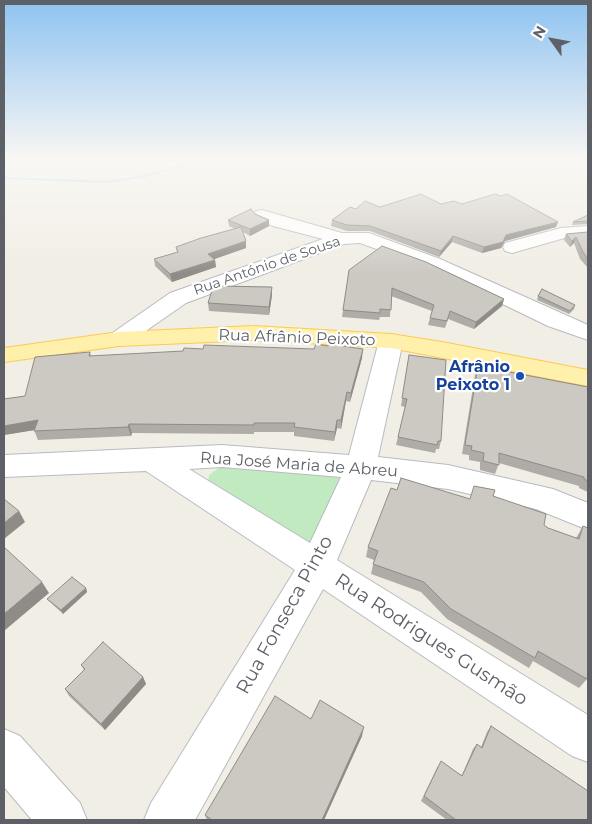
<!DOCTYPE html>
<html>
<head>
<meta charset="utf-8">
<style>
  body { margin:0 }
  #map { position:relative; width:592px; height:824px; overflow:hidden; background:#f1eee5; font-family:Montserrat,sans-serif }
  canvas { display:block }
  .frame { position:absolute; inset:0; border:5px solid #5d6167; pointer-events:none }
  .north { position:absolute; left:527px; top:15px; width:50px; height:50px; -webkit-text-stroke:4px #fff; paint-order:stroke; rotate:302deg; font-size:14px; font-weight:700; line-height:20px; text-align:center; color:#5d6167 }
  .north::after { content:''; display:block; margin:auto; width:18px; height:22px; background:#5d6167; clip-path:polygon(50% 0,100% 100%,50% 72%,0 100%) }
</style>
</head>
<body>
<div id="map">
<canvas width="592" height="824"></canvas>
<div class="frame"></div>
<div class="north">N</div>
</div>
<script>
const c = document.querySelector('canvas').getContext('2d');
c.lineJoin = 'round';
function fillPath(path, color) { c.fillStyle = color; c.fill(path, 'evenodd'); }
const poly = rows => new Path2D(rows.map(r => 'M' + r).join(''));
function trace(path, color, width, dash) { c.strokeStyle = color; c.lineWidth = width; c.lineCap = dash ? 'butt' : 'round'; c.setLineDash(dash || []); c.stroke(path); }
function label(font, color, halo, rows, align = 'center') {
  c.font = font + ' Montserrat,sans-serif'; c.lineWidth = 4.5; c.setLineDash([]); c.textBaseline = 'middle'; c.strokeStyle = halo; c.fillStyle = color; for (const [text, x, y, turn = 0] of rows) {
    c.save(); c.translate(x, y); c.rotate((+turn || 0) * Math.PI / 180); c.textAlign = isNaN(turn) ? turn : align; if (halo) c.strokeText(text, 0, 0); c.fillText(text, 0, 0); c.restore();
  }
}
fillPath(poly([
  [223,465,335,473,340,480,314,543,303,547,207,487,209,475]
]), '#c1eac0');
fillPath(poly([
  [198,160,203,160,145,177,107,183,4,179,4,177,107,181,145,175,198,160]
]), '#a7daff');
const minor = poly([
  [262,210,342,233,369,233,440,259,588,325,588,340,548,326,426,267,360,243,344,244,186,303,127,344,119,346,111,344,107,339,111,334,170,293,323,239,273,226,256,219,253,215,256,211,262,210],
  [588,226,588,236,568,237,512,253,505,251,503,247,505,243,561,228,588,226],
  [391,334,399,336,403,341,378,457,448,465,553,489,588,503,588,530,536,509,448,489,371,480,337,560,588,715,588,762,572,756,323,589,195,820,144,820,151,803,295,570,146,471,4,477,4,455,222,445,349,455,379,341,383,336,391,334],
  [222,467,341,477,310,543,189,469,222,467],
  [4,729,20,736,80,803,87,820,32,820,4,787,4,729]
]);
const major = poly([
  [254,326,391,334,442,342,588,370,588,386,391,348,254,340,119,346,4,362,4,348,119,332,254,326]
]);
trace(minor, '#b8bbc0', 2);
trace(major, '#fdca51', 2);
fillPath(minor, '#fff');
fillPath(major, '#fff0ac');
fillPath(poly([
  [441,204,462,204,556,227,505,241,501,248,482,253,452,242,439,257,370,231,347,231,331,226,332,220,356,209],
  [255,214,269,220,269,226,250,236,243,232,246,248,214,259,215,260,216,267,172,282,155,266,154,259,177,252,176,247,235,229,229,226,228,220],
  [588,215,588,225,588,224,572,225,573,222],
  [588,232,588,268,580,259,574,243,570,247,564,240,566,234],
  [349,270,504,299,502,306,474,329,448,319,445,328,428,325,432,311,391,296,390,317,380,317,379,320,342,317],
  [272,295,269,315,209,311,208,303],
  [538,296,575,305,574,309,569,314,537,300],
  [90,352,91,356,362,358,350,402,346,401,341,429,337,428,334,441,294,436,294,432,254,432,254,434,132,433,131,436,38,440,34,430,4,435,4,399,25,396],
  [409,355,441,441,439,449,436,449,435,453,396,445,405,407,401,406],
  [478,366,588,387,588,492,579,488,579,486,499,463,495,474,480,470,480,462,469,460,469,455,462,454,475,375],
  [397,490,470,499,493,496,544,525,548,528,576,538,583,526,587,679,579,688,533,661,529,668,447,619,421,592,371,574,374,560,366,557,368,547],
  [86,588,87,592,63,614,50,602,47,599],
  [81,665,143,677,146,684,105,730,69,696,65,689,84,670],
  [311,719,362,736,324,820,207,820,205,815],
  [491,726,588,820,447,820,421,801,438,766,462,775,473,749,477,744,481,747,487,732]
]), '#afaca7');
fillPath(poly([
  [269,220,269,226,250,236,250,229],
  [558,222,556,227,505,241,501,248,482,253,484,247,506,235],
  [453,236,452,242,439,257,441,251],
  [576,237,574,243,570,247,572,241],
  [246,241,246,248,209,261,208,254],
  [215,260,216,267,172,282,170,274],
  [272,287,272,295,269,315,269,307],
  [504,299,502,306,474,329,476,322],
  [363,349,362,358,350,402,351,393],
  [347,392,346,401,341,429,341,420],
  [38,420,41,429,4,435,4,426],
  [337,420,337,428,334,441,335,432],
  [129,424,132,433,131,436,128,427],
  [19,511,25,522,4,539,4,523],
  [42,582,49,593,4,631,4,614],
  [86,588,87,592,63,614,61,610],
  [143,677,146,684,105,730,101,724],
  [364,727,362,736,324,820,322,820]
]), '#8f8c88');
const building = poly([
  [421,194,441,204,454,201,462,204,495,194,501,196,507,194,558,222,506,235,503,242,484,247,453,236,441,251,370,226,347,225,332,220,350,207,356,209,365,201,380,207,421,194],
  [251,209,255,214,269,220,250,229,228,220,251,209],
  [588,215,588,221,573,222,588,215],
  [241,227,246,241,208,254,215,260,170,274,154,259,178,252,176,247,201,238,241,227],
  [588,232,588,259,583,252,576,237,572,241,566,234,588,232],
  [382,246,426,262,504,299,476,322,450,311,447,321,430,318,434,305,392,288,391,310,380,309,380,313,343,310,349,270,382,246],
  [216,286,272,287,269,307,208,303,213,287,216,286],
  [542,289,575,305,570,311,538,296,542,289],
  [316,344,328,346,329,344,363,349,351,393,347,392,341,420,337,420,335,432,294,427,295,423,254,423,254,425,129,424,128,427,34,431,38,420,4,426,4,399,25,396,35,357,90,352,89,356,183,351,184,348,203,349,204,345,314,349,316,344],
  [409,355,446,360,441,441,438,441,437,445,398,437,407,399,402,398,409,355],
  [478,366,588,387,588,481,584,479,584,477,499,453,499,465,483,461,484,453,471,450,472,446,465,445,478,366],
  [401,478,470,499,474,486,495,490,493,496,546,514,544,525,548,528,579,539,583,526,588,528,588,675,587,679,538,651,535,658,451,609,424,582,373,564,378,551,368,547,391,488,397,490,401,478],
  [4,499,19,511,4,523,4,499],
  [4,547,42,582,4,614,4,547],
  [72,577,86,588,61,610,47,599,72,577],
  [103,642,143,677,101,724,65,689,85,669,81,665,103,642],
  [275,696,311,719,320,700,364,727,322,820,212,820,205,815,275,696],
  [491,726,588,791,588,820,456,820,424,796,441,761,462,776,477,744,482,748,491,726]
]);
fillPath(building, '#ccc8c2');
trace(building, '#8f8c88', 1);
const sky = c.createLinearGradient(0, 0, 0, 275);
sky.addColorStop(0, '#8ec3f1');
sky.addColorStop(0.58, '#f9f7f3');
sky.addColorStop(1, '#f9f7f300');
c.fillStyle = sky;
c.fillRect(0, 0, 592, 275);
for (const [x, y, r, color] of [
  [520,376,5,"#1a4fb4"]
]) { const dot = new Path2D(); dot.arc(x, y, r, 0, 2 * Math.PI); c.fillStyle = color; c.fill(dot); trace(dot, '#fff', 2); }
label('14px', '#5d6167', '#fff', [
  ["Rua António de Sousa",267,266,-19]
]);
label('16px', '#5d6167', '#fff', [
  ["Rua Afrânio Peixoto",297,338,2],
  ["Rua José Maria de Abreu",299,465,4]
]);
label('bold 16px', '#164399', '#fff', [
  ["Afrânio",510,367],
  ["Peixoto 1",510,385]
], 'right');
label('19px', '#5d6167', '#fff', [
  ["Rua Fonseca Pinto",285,615,-61],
  ["Rua Rodrigues Gusmão",431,640,33]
]);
</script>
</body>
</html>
